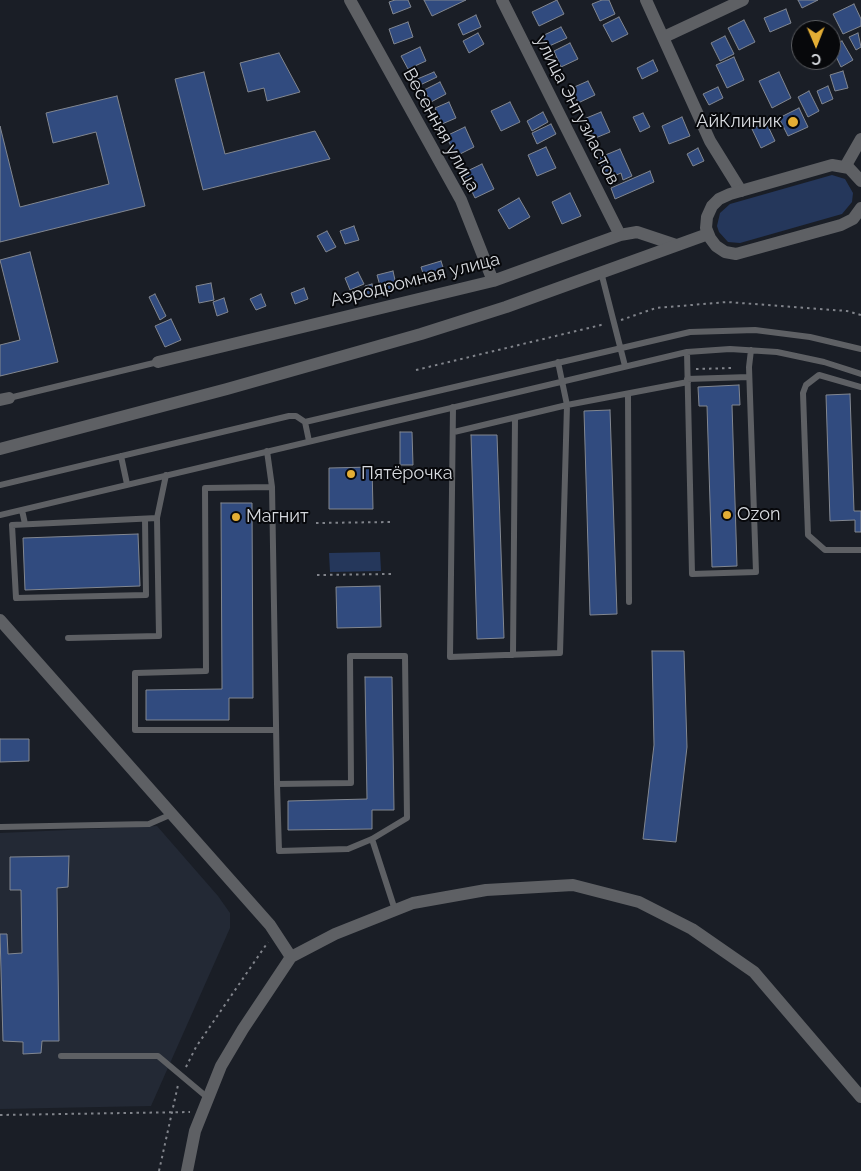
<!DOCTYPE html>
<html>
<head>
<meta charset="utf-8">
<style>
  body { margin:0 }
  #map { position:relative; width:861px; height:1171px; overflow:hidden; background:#1a1e26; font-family:Raleway,sans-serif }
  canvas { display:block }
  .north { position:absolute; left:791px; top:20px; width:50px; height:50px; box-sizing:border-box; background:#07080b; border:1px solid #5a5c60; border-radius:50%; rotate:179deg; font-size:14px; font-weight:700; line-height:20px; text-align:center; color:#d7dadf }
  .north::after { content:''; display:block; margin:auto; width:18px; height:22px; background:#e4ae35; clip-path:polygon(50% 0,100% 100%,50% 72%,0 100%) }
</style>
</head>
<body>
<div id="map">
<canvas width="861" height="1171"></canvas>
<div class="north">С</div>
</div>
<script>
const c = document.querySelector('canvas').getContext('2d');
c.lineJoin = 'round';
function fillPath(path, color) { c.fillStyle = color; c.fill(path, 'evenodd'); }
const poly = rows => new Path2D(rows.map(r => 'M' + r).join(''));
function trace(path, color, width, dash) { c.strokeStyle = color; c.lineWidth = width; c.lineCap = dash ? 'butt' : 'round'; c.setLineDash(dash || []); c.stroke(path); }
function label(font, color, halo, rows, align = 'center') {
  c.font = font + ' Raleway,sans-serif'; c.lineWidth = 4; c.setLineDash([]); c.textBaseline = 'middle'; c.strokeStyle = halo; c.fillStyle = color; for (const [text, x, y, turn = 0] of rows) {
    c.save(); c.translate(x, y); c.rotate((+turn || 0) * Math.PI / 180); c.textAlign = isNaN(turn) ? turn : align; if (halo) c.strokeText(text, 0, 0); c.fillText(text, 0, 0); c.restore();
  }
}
fillPath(poly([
  [157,826,218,896,230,913,230,928,151,1106,0,1109,0,833]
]), '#232935');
fillPath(poly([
  [832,175,845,179,853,193,852,202,842,214,740,243,728,242,719,232,717,226,720,213,730,204],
  [380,552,381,571,330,572,329,553]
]), '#25375b');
const building = poly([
  [395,0,408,0,411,7,393,14,389,2,395,0],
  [424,0,466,0,432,16,424,0],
  [557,0,564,14,539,26,532,12,557,0],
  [602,0,609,0,615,14,600,21,592,4,602,0],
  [798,0,818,0,802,8,798,0],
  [854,4,861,19,861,26,843,34,833,14,854,4],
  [786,9,791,23,770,32,764,18,786,9],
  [476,15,481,27,463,35,458,24,476,15],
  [619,17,628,34,612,42,603,25,619,17],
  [744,20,755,42,739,50,728,28,744,20],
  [408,22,413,37,394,44,389,29,408,22],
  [561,27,567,38,547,47,542,36,561,27],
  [478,33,484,44,469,53,463,41,478,33],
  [858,33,861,47,856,50,849,37,858,33],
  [725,36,734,54,720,61,711,43,725,36],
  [842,41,853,60,841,67,831,46,842,41],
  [570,43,578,59,561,67,554,51,570,43],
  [420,47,426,61,408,69,401,56,420,47],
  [279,53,300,92,267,101,264,88,248,92,240,63,279,53],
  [734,57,744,80,727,88,716,65,734,57],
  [653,60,658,71,642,79,637,68,653,60],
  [843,71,848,88,835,91,830,75,843,71],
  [204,72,225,154,315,131,330,159,203,190,175,79,204,72],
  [434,72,437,77,418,86,415,80,434,72],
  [779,72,791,98,772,108,759,81,779,72],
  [588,81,595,95,578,103,572,88,588,81],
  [440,82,446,94,431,102,424,90,440,82],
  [828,86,833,99,822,104,817,91,828,86],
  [718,87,723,98,709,105,703,94,718,87],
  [809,91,819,111,808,117,798,97,809,91],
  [117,96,145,206,0,242,0,126,20,207,109,184,96,132,53,143,46,113,117,96],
  [449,102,456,118,442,124,435,108,449,102],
  [510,102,520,122,501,131,491,111,510,102],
  [799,108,808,127,788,136,779,118,799,108],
  [543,112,548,122,532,131,527,121,543,112],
  [601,112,610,132,593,139,584,119,601,112],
  [643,113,650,127,640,132,633,117,643,113],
  [682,117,690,136,669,144,662,126,682,117],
  [766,122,775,141,761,148,752,129,766,122],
  [551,124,556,134,537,144,532,133,551,124],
  [465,127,474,147,456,156,446,136,465,127],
  [546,147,556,168,537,176,528,155,546,147],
  [698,148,704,161,693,166,687,154,698,148],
  [620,149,632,176,623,180,621,173,607,179,598,158,620,149],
  [482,164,494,189,475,198,463,173,482,164],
  [650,171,654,182,615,199,611,188,650,171],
  [570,193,581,216,562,224,552,202,570,193],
  [519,198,530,217,509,229,498,210,519,198],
  [354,226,359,240,345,244,340,231,354,226],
  [327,231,336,247,326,252,317,236,327,231],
  [30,252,58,362,0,376,0,345,20,340,0,260,30,252],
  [441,261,446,277,426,283,421,267,441,261],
  [393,271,397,289,382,293,377,275,393,271],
  [358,272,364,284,350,290,345,278,358,272],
  [211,283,214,300,199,303,196,286,211,283],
  [372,284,375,296,368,298,365,286,372,284],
  [304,288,308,299,295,304,291,293,304,288],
  [155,294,166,316,160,320,149,297,155,294],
  [261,294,266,306,256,310,250,299,261,294],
  [224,298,228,312,217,316,213,302,224,298],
  [171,319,181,340,165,347,155,326,171,319],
  [739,385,740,405,732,405,737,566,712,567,707,406,699,406,698,387,739,385],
  [850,394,854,511,861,511,861,532,855,532,855,520,830,521,826,395,850,394],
  [610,410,617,614,590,615,584,411,610,410],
  [400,432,412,432,413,465,400,465,400,432],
  [471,435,497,435,504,638,477,639,471,435],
  [372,467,373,509,329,509,329,468,372,467],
  [221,503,252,503,253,698,229,698,229,720,146,720,146,690,222,689,221,503],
  [138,534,140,586,25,590,23,538,138,534],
  [380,586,381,627,337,628,336,587,380,586],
  [652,651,684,651,687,747,676,842,643,839,654,745,652,651],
  [365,677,392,677,394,810,372,810,372,829,288,830,288,801,367,799,365,677],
  [0,739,29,739,29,761,0,762,0,739],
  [69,856,68,887,57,888,59,1041,42,1041,41,1053,23,1054,23,1042,3,1041,0,934,7,934,8,954,22,953,21,890,10,890,10,857,69,856]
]);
fillPath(building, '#314b7f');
trace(building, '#828790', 1);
trace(poly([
  [621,320,656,308,727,302,847,311,861,315],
  [696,369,732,368],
  [416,370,605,324],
  [316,523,391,522],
  [317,575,391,574],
  [186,1067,196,1047,268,942],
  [0,1115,190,1112],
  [159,1171,178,1085]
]), '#81848b', 2, [2.5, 4]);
trace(poly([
  [601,272,625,366],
  [687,352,692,574,756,572,749,367,751,350],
  [687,379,749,377],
  [861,387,819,375,806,385,803,393,808,535,825,550,861,550],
  [628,394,629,602],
  [9,398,158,362],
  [453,407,450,657,560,653,567,405,558,362],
  [305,422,690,332,755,330,810,337,861,349],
  [454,432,567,405,688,382],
  [267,451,272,487,277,784],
  [121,456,127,484],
  [0,485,289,416,296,416,305,422,309,441],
  [272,487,205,488,206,671,135,673,135,730,276,730],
  [22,510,25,524],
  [0,515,687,352,730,349,777,352,824,362,861,374],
  [145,519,146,595,16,598,12,525,157,518],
  [68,638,159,636,157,518,166,475],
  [513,655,515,418],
  [350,656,405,656,407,818,372,839,348,849,279,851,277,784,351,783,350,656],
  [0,827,149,824,172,814],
  [372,839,395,910],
  [61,1056,158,1056,208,1098]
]), '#5e6064', 6);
trace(poly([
  [350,0,461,200,493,281],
  [502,0,620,235],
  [646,0,710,141,741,191],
  [664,37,743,0],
  [845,167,861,139],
  [158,362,493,281,620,235,637,232,676,245],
  [0,400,9,398],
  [0,620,270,925,291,957,243,1029,221,1066,195,1131,187,1171],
  [291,957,335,934,413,903,486,890,573,885,639,902,692,929,754,972,861,1097]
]), '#5e6064', 12);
trace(poly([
  [861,181,849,168,832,165,730,194,719,199,712,206,707,217,706,228,710,238,716,246,725,252,736,254,841,225,853,219,861,208],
  [0,449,227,389,421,334,506,307,708,234]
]), '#5e6064', 12);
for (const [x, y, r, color] of [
  [793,122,6,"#e4ae35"],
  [351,474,5,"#e4ae35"],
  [727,515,5,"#e4ae35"],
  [236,517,5,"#e4ae35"]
]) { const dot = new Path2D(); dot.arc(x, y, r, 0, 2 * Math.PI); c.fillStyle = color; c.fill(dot); trace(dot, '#07080b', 2); }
label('18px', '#d7dadf', '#07080b', [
  ["улица Энтузиастов",577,110,63],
  ["Весенняя улица",441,130,61],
  ["Аэродромная улица",415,280,-14]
]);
label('18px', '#d7dadf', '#07080b', [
  ["АйКлиник",782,122,"right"],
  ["Пятёрочка",361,474],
  ["Ozon",737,515],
  ["Магнит",246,517]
], 'left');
</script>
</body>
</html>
